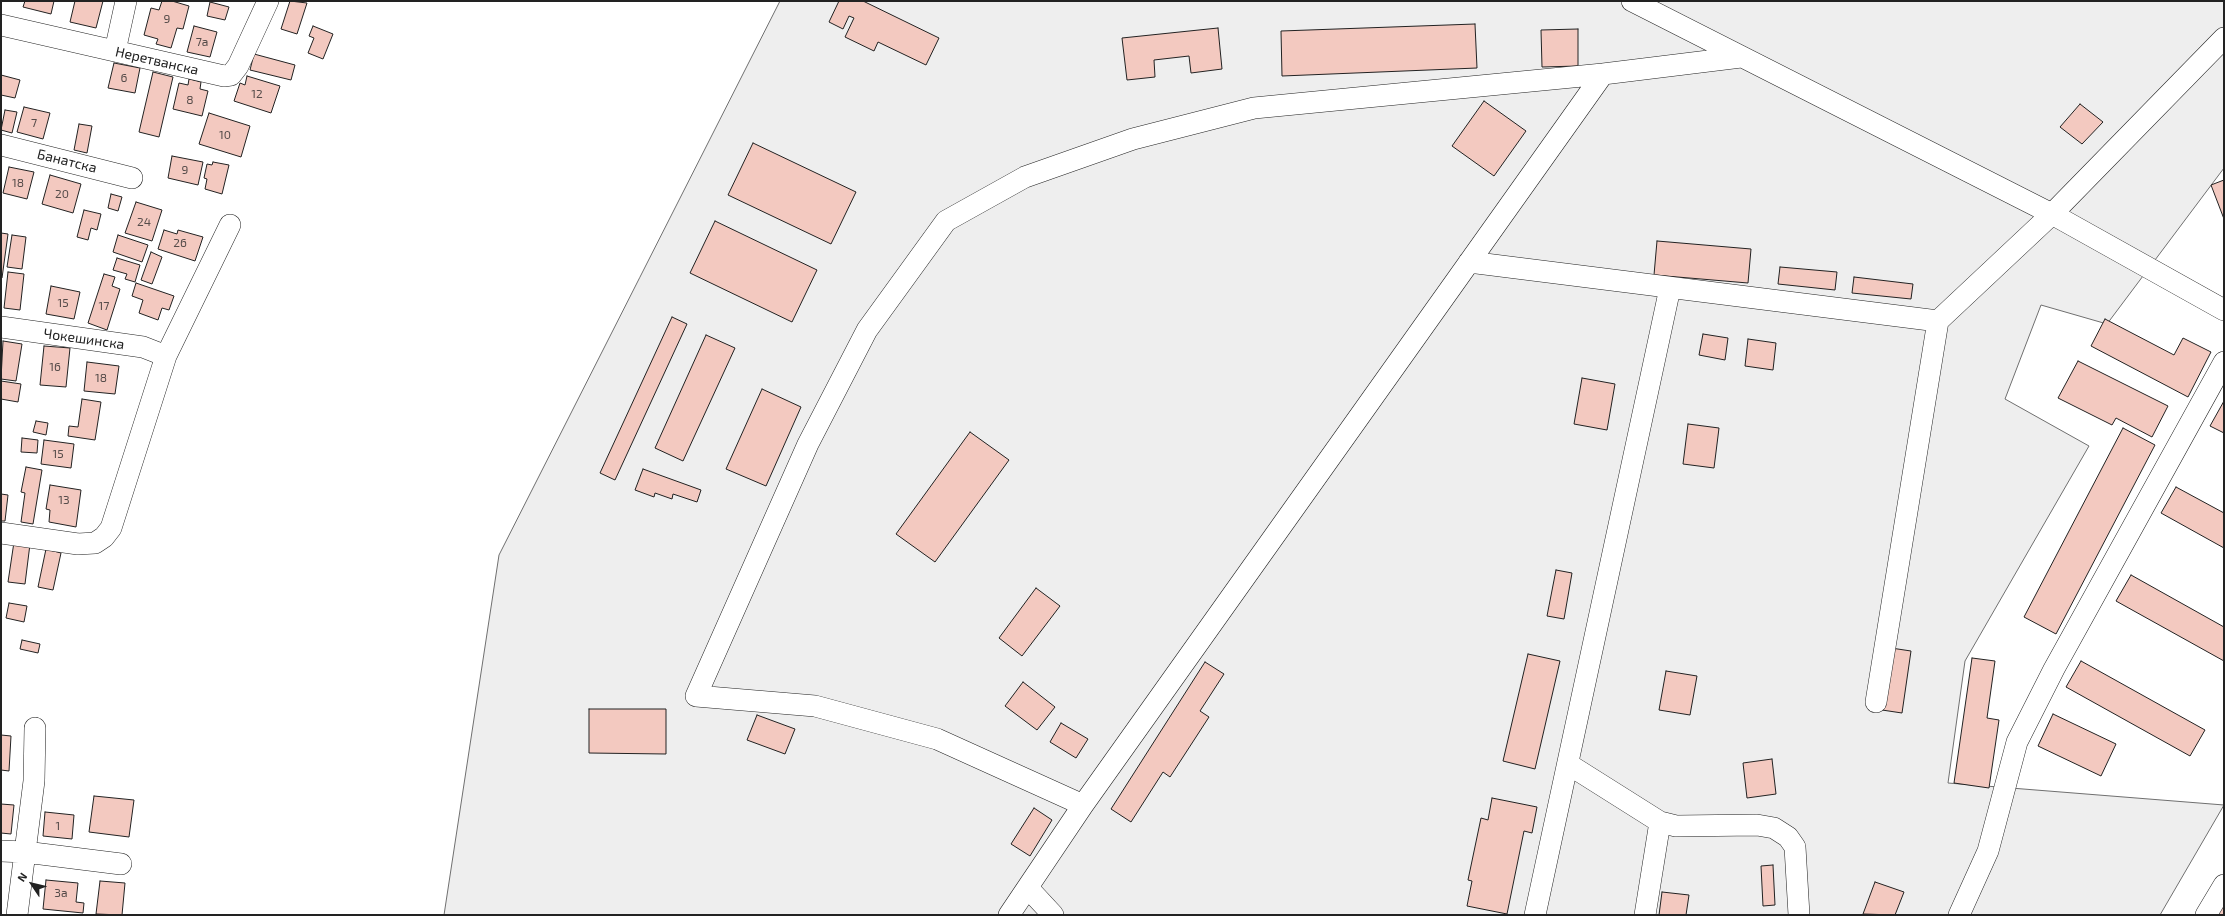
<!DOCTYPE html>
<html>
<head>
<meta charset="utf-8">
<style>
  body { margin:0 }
  #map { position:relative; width:2225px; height:916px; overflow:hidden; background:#fff; font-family:"Exo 2",sans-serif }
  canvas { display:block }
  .frame { position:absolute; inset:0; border:2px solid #222; pointer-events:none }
  .north { position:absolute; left:12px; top:864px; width:40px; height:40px; -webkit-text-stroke:3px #fff; paint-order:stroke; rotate:305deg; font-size:11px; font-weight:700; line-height:16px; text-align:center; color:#222 }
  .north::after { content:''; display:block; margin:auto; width:14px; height:18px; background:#222; clip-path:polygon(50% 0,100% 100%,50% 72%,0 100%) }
</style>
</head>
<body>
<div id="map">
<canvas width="2225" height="916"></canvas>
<div class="frame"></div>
<div class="north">N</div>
</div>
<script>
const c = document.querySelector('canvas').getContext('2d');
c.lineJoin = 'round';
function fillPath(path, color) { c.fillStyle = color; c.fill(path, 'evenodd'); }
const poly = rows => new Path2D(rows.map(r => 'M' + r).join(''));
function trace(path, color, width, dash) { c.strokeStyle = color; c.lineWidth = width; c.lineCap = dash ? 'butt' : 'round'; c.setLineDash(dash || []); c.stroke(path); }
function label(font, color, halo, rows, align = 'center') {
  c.font = font + ' "Exo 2",sans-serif'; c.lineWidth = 3; c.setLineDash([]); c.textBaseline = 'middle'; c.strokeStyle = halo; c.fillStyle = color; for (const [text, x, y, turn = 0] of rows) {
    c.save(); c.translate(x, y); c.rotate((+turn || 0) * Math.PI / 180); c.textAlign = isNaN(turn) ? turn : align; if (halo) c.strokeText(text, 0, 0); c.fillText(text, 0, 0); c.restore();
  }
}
const green = poly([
  [780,1,2224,1,2224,168,2107,324,2041,305,2005,399,2089,446,1965,661,1948,783,2224,805,2160,915,444,915,499,555,780,1]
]);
fillPath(green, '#eee');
trace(green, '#6f6f6f', 1);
const building = poly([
  [25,1,54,1,51,14,23,7,25,1],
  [75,1,103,1,96,28,70,22,75,1],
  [162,1,172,1,189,6,183,29,177,28,171,48,156,44,158,39,144,35,151,8,159,10,162,1],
  [290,1,307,3,297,34,281,29,290,1],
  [839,1,863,1,939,38,926,65,878,42,874,51,845,37,854,18,849,16,843,29,829,22,839,1],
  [210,2,229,7,225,20,207,16,210,2],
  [1475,24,1477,68,1282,76,1281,31,1475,24],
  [194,26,217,32,210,57,187,52,194,26],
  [313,26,333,34,323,59,308,53,314,38,309,36,313,26],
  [1218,28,1222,69,1191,73,1189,56,1154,60,1155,77,1127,80,1122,38,1218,28],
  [1578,29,1578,66,1542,67,1541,30,1578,29],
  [254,54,295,65,291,80,250,70,254,54],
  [114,63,140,68,135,93,108,88,114,63],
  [153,72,173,77,159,137,139,132,153,72],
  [1,75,20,80,15,98,1,95,1,75],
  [247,76,280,86,271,113,234,101,240,83,245,85,247,76],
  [189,79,201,82,200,89,208,91,202,116,173,109,179,83,188,85,189,79],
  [1484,101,1526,131,1494,176,1452,146,1484,101],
  [2080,104,2103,122,2082,144,2060,127,2080,104],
  [24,107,50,113,43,139,17,132,24,107],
  [5,110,17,112,12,133,1,130,5,110],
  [209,113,250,126,241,157,199,144,209,113],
  [79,124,92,126,87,153,74,150,79,124],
  [753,143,856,192,831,244,728,195,753,143],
  [172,156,203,162,198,185,168,178,172,156],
  [213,162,229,165,222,194,205,189,207,179,204,178,207,164,212,165,213,162],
  [9,167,34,172,27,199,3,193,9,167],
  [50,175,81,184,73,213,42,204,50,175],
  [2224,180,2224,219,2211,185,2224,180],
  [111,194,122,197,118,211,108,208,111,194],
  [136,202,162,210,152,241,125,233,136,202],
  [84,210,101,214,97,230,91,228,88,240,77,237,84,210],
  [715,221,817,270,792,322,690,273,715,221],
  [164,230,177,234,178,230,203,237,195,261,158,249,164,230],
  [1,233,8,234,2,278,1,278,1,233],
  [12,235,26,237,22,269,7,267,12,235],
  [118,235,148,245,142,262,113,252,118,235],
  [1657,241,1751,249,1748,283,1654,275,1657,241],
  [151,252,162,257,152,284,141,280,151,252],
  [117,258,140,265,135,282,125,279,127,274,113,270,117,258],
  [1780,267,1837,272,1835,290,1778,284,1780,267],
  [8,272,24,274,20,310,4,308,8,272],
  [104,274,115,277,112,286,120,289,107,330,88,323,104,274],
  [1854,277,1913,284,1911,299,1852,293,1854,277],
  [136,283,174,296,169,310,162,308,158,320,139,313,143,300,132,296,136,283],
  [51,286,80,292,74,319,46,314,51,286],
  [672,317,687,324,615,480,600,473,672,317],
  [2105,319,2174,355,2183,338,2211,352,2188,397,2091,346,2105,319],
  [1703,334,1728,338,1725,360,1699,355,1703,334],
  [706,335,735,348,683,461,655,448,706,335],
  [1748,339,1776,343,1773,370,1745,366,1748,339],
  [3,341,22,344,16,381,1,379,3,341],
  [44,346,70,348,66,387,40,385,44,346],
  [2078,361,2168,406,2152,437,2116,418,2112,425,2058,398,2078,361],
  [87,362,119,366,115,394,84,391,87,362],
  [1582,378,1615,384,1607,430,1574,424,1582,378],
  [1,381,21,384,18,402,1,399,1,381],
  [762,389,801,407,766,486,726,469,762,389],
  [82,399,101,402,95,440,68,436,69,426,78,427,82,399],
  [2224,401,2224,433,2210,426,2224,401],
  [36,421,48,423,46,435,33,432,36,421],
  [1688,424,1719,428,1714,468,1683,464,1688,424],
  [2123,428,2155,445,2056,634,2024,617,2123,428],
  [970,432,1009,460,935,562,896,534,970,432],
  [22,438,38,440,37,453,21,452,22,438],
  [44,440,74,444,71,468,41,464,44,440],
  [26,467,42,470,33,524,21,522,25,493,21,492,26,467],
  [643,469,701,490,697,502,673,494,672,499,655,493,654,497,635,490,643,469],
  [50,485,81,490,76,527,49,522,50,510,46,509,50,485],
  [2176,487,2224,513,2224,548,2161,513,2176,487],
  [1,494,8,495,5,521,1,521,1,494],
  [14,542,30,544,25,584,8,582,14,542],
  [46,549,61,553,53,590,38,587,46,549],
  [1556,570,1572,573,1564,619,1547,616,1556,570],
  [2131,575,2224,627,2224,661,2116,601,2131,575],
  [1036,588,1060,606,1022,656,999,638,1036,588],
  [9,603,27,606,24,622,6,618,9,603],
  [22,640,40,644,38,653,20,649,22,640],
  [1891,648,1911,651,1902,713,1882,710,1891,648],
  [1528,654,1560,661,1535,769,1503,761,1528,654],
  [1972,658,1995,661,1987,718,1999,720,1989,788,1954,783,1972,658],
  [2081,661,2205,730,2190,756,2066,687,2081,661],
  [1205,662,1224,674,1200,711,1209,717,1170,777,1163,772,1131,822,1111,809,1205,662],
  [1666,671,1697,676,1690,715,1659,710,1666,671],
  [1023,682,1055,707,1037,730,1005,706,1023,682],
  [589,709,666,709,666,754,589,753,589,709],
  [2053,714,2116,744,2101,776,2038,746,2053,714],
  [757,715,795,729,785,754,747,740,757,715],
  [1061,723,1088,739,1076,758,1050,742,1061,723],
  [1,735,11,736,9,771,1,770,1,735],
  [1772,759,1776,794,1747,798,1743,763,1772,759],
  [94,796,134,800,129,837,89,832,94,796],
  [1492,798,1537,807,1532,833,1524,831,1507,914,1467,906,1472,881,1468,880,1481,818,1488,820,1492,798],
  [1,804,14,805,11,834,1,833,1,804],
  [1034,808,1052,820,1030,856,1011,844,1034,808],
  [45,812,74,815,72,839,43,836,45,812],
  [1773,865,1775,905,1763,906,1761,866,1773,865],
  [46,880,78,883,76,902,84,903,83,913,43,909,46,880],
  [100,881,125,883,122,915,96,914,100,881],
  [1875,882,1904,892,1895,915,1863,914,1875,882],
  [1662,892,1689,895,1686,915,1659,915,1662,892],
  [2224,899,2224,915,2215,915,2224,899]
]);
fillPath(building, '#f3c9c0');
trace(building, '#222', 1);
const minor = poly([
  [1632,1,2052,214,2224,310],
  [1,25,224,76,231,75,238,66,268,1],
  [115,51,126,1],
  [1,145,132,178],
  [1469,262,1938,321,1876,702],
  [1938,321,2052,214,2224,38],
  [1,327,143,347,166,356],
  [1,533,78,544,95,543,104,537,111,528,166,356,230,225],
  [1568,764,1660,822,1676,826,1757,825,1774,828,1788,837,1795,847,1799,915],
  [1083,805,937,739,815,706,696,696,808,444,867,330,946,221,1025,177,1133,139,1254,108,1603,74,1741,57],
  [1,851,25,852,121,864],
  [1028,888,1053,915],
  [17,915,34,781,35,728],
  [1009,915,1083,805,1603,74],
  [1535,915,1670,288],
  [1645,915,1660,822],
  [1959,915,1988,851,2017,742,2054,669,2224,362],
  [2206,915,2224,885]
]);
trace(minor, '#222', 22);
trace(minor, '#fff', 21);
label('12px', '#564c4a', null, [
  ["9",167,19],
  ["7a",202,42],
  ["6",124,78],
  ["12",257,94],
  ["8",190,100],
  ["7",34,123],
  ["10",225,135],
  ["9",185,170],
  ["18",18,183],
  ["20",62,194],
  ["24",144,222],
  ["26",180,243],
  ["15",63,303],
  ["17",104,306],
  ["16",55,367],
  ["18",101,378],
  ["15",58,454],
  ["13",64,500],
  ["1",58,826],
  ["3a",61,893]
]);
label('14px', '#222', '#fff', [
  ["Неретванска",157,61,13],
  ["Банатска",67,161,14],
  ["Чокешинска",84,339,8]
]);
</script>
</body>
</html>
